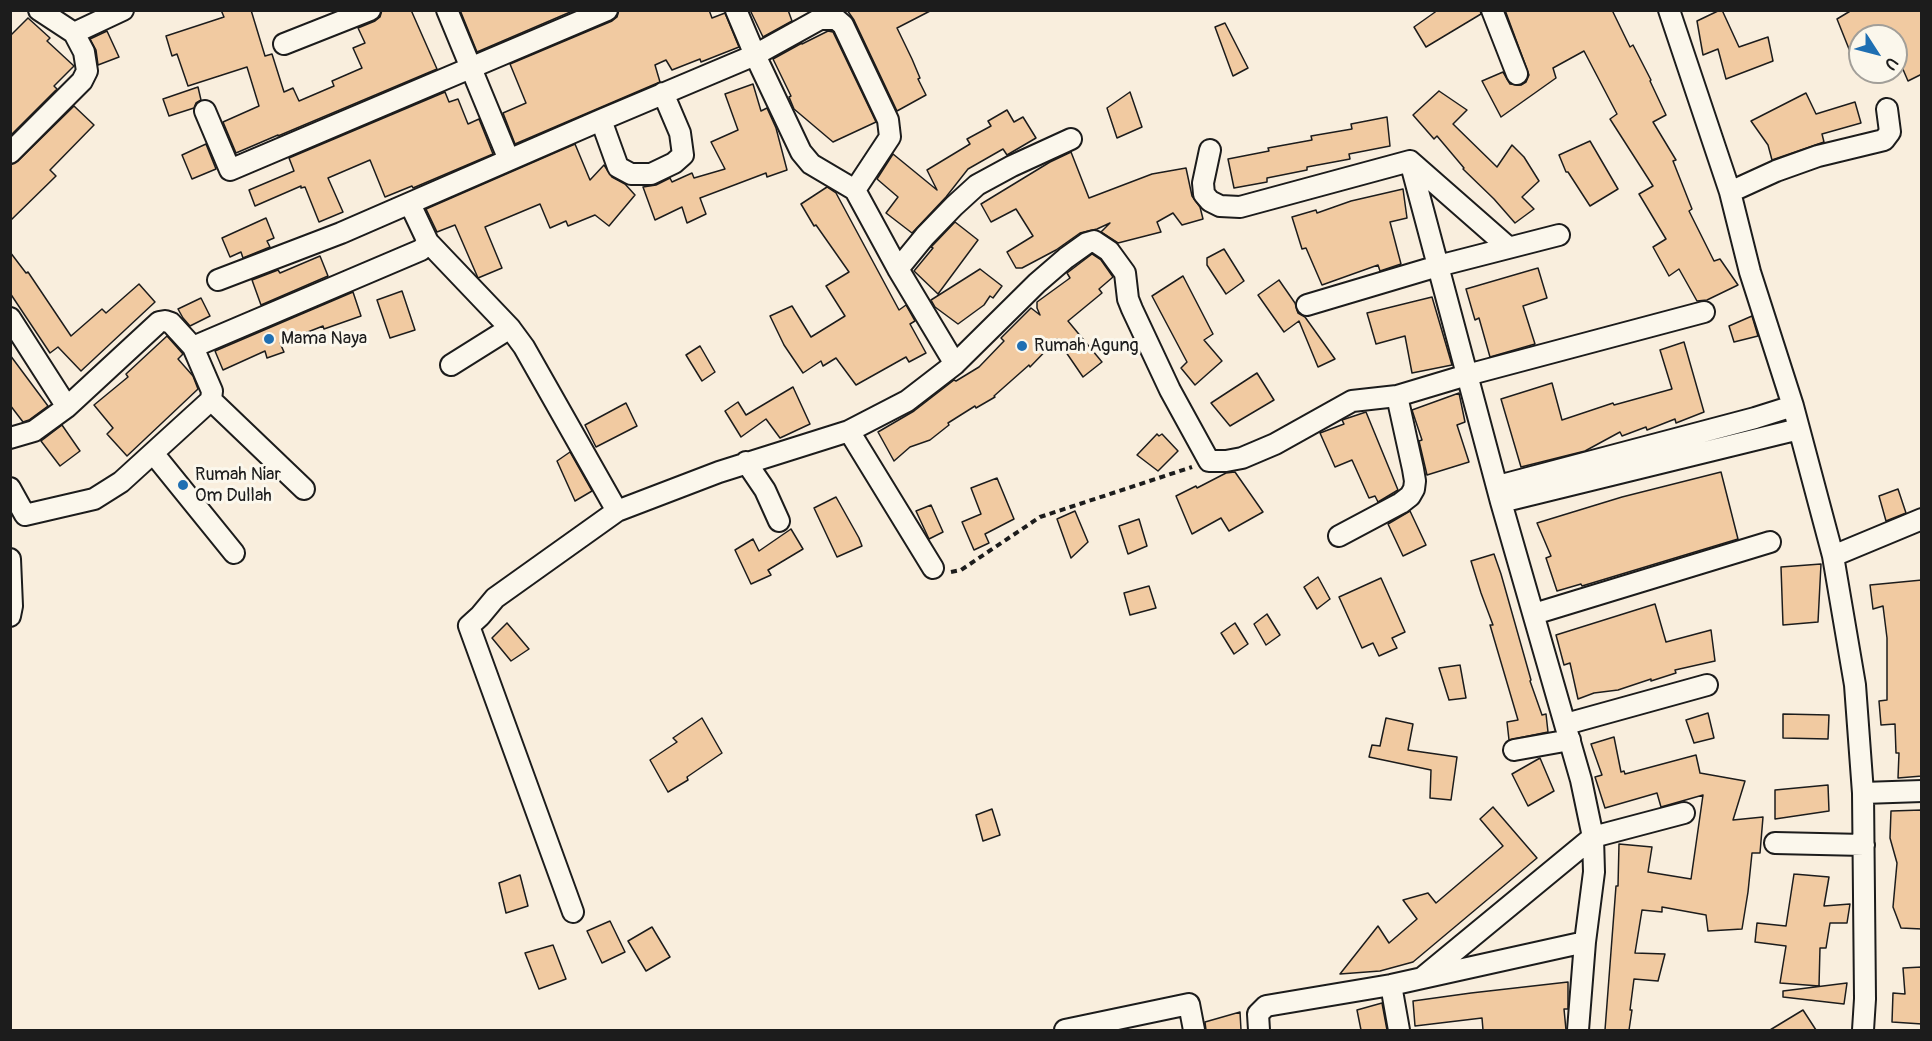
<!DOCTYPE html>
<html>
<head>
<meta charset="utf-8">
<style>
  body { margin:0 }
  #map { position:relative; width:1932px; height:1041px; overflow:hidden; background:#f9eedd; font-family:Pangolin,sans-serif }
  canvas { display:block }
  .frame { position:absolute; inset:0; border:12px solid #1c1c1c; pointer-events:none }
  .north { position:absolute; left:1848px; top:24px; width:60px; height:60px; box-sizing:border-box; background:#fbf7ec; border:2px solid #a29f99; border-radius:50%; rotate:126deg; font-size:16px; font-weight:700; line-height:24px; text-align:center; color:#1c1c1c }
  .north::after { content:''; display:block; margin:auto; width:21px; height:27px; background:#1f6fb2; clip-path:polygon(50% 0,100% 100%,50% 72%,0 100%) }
</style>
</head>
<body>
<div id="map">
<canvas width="1932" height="1041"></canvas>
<div class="frame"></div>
<div class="north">U</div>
</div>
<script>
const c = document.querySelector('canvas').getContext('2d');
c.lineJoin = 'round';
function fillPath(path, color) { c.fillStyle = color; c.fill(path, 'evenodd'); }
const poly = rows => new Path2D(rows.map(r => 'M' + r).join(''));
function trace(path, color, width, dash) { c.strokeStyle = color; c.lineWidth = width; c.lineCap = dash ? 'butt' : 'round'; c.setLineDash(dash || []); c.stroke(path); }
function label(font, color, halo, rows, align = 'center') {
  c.font = font + ' Pangolin,sans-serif'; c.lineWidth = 6; c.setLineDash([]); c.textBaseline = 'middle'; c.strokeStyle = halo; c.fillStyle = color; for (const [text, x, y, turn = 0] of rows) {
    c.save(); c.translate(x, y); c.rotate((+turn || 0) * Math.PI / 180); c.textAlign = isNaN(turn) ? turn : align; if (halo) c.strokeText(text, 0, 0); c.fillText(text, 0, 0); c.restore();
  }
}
const building = poly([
  [221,10,251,10,265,56,272,54,284,92,293,88,299,101,334,86,332,81,362,68,353,48,365,43,358,28,375,21,380,17,382,10,411,10,437,69,278,136,278,135,236,153,223,122,259,106,247,67,188,86,177,54,172,56,166,36,224,17,221,10],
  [460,10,575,10,477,52,460,10],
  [619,10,709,10,712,18,725,13,739,47,701,62,700,59,672,70,666,60,655,65,660,82,515,144,503,113,526,103,510,64,612,21,617,17,619,10],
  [750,10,788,10,792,21,763,37,750,10],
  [847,10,932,10,897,28,912,59,920,78,918,79,926,95,897,111,854,20,847,10],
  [1438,10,1480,10,1481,14,1426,47,1414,27,1438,10],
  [1505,10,1612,10,1630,47,1633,45,1651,80,1650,81,1666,115,1653,122,1676,160,1673,161,1692,209,1689,211,1714,261,1720,259,1738,285,1707,300,1697,301,1679,269,1669,276,1653,247,1666,239,1639,194,1653,186,1610,119,1617,114,1584,51,1553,68,1556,78,1501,117,1482,81,1503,72,1510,84,1521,85,1526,82,1529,75,1505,10],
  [1720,10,1722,10,1739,47,1768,37,1773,61,1726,79,1718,49,1703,55,1697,21,1720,10],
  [1852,10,1922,10,1922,74,1908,81,1896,53,1896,36,1860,36,1859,74,1837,19,1852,10],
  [28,18,50,38,47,41,74,66,54,86,57,89,10,136,10,36,28,18],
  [1225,23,1248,68,1233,76,1215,27,1225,23],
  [107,31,119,57,98,65,96,50,90,39,107,31],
  [828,31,833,32,876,122,833,142,794,109,789,97,791,96,773,59,802,43,802,44,828,31],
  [753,84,761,111,767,108,776,128,787,170,767,177,766,173,700,198,706,214,687,223,682,207,655,220,643,187,656,185,670,178,672,182,692,173,694,178,725,169,711,142,738,130,725,94,753,84],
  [198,87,201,100,196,103,194,108,169,116,163,99,198,87],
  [1439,91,1467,110,1453,124,1497,167,1512,145,1524,157,1539,181,1522,197,1534,209,1515,223,1494,199,1463,169,1464,168,1437,136,1434,139,1413,115,1439,91],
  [445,92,449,102,458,99,468,124,479,119,493,154,413,188,412,186,385,197,370,160,328,178,343,212,319,222,305,187,301,188,301,186,255,206,249,190,294,171,289,158,445,92],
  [1130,92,1142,127,1117,138,1107,108,1130,92],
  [1806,93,1816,114,1855,102,1861,123,1822,134,1824,142,1772,160,1768,145,1751,121,1806,93],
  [74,106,94,125,50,170,56,176,10,221,10,165,18,161,74,106],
  [1007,110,1014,122,1023,117,1036,138,1007,155,1003,149,968,169,946,197,912,233,886,213,898,197,877,179,893,154,937,190,927,170,970,144,967,139,991,126,988,121,1007,110],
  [1387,117,1390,146,1349,154,1350,159,1307,167,1307,170,1267,178,1267,182,1234,188,1228,159,1269,151,1268,148,1312,140,1311,136,1352,129,1351,124,1387,117],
  [1590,141,1618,189,1590,206,1568,172,1566,172,1559,155,1590,141],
  [206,144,216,169,192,179,182,155,206,144],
  [575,144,590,180,604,165,612,177,625,184,635,195,609,226,595,215,568,226,566,221,550,228,540,204,485,227,502,268,478,278,455,225,437,232,426,209,575,144],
  [1071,152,1089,198,1152,174,1186,168,1192,196,1200,207,1203,219,1182,225,1173,213,1157,222,1161,232,1118,243,1101,232,1110,223,1097,229,1080,233,1056,250,1022,268,1016,268,1007,252,1033,236,1016,209,991,222,981,204,1050,162,1071,152],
  [827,187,836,193,899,310,906,305,915,321,910,324,926,353,909,362,906,357,856,385,836,358,823,366,821,361,803,373,784,345,770,316,792,306,811,337,845,316,826,286,849,272,816,225,814,226,801,204,827,187],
  [1403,189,1407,218,1390,222,1401,264,1380,271,1378,265,1322,285,1306,248,1302,249,1292,217,1316,210,1317,213,1351,201,1403,189],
  [266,218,274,238,267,241,270,247,243,258,241,252,230,257,222,238,266,218],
  [955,222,978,240,938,294,914,271,933,248,931,247,934,244,955,222],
  [1224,249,1244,281,1226,294,1207,265,1207,258,1224,249],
  [10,252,26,273,28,272,71,336,102,309,106,313,139,284,155,302,81,371,58,347,50,353,10,293,10,252],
  [1092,254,1101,260,1113,277,1099,289,1102,293,1068,321,1102,362,1083,377,1057,339,1030,367,1029,365,994,396,995,397,976,408,975,406,948,423,949,425,930,440,910,447,894,461,878,432,914,411,954,380,956,381,979,367,1004,341,1001,338,1031,308,1040,315,1037,308,1037,302,1070,278,1067,273,1092,254],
  [320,256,328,276,261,305,252,280,278,270,280,273,320,256],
  [1538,268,1547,298,1523,306,1535,344,1490,357,1479,318,1475,320,1466,289,1538,268],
  [980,269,1002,286,993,298,990,296,984,305,958,324,935,307,931,300,980,269],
  [1183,276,1213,334,1204,340,1222,361,1195,385,1181,368,1187,362,1152,296,1183,276],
  [1279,280,1295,303,1298,313,1305,317,1335,359,1318,367,1299,321,1284,332,1258,295,1279,280],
  [402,291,415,330,390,338,377,300,402,291],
  [353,292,361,316,324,329,323,326,280,343,284,352,267,358,265,351,223,370,215,351,353,292],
  [1432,297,1452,365,1412,373,1405,336,1376,344,1367,313,1432,297],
  [201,298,210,316,190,326,183,318,178,309,201,298],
  [1752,316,1758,336,1734,342,1729,326,1752,316],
  [167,336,183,354,178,359,193,376,198,389,127,456,107,434,113,428,94,405,128,377,126,374,167,336],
  [1684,342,1704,412,1676,423,1675,419,1647,430,1646,427,1622,436,1620,432,1585,451,1521,467,1501,399,1552,383,1562,420,1613,403,1614,405,1672,389,1660,350,1684,342],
  [700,346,715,372,702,381,686,355,700,346],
  [10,355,48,406,29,420,23,422,10,405,10,355],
  [1257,373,1274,400,1230,426,1211,403,1257,373],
  [793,387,810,424,780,438,766,419,741,437,725,411,738,402,746,415,793,387],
  [1459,393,1465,422,1457,425,1469,462,1427,475,1419,441,1422,440,1412,410,1459,393],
  [626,403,637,426,596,447,585,425,626,403],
  [1366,412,1398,490,1378,502,1375,496,1369,498,1352,460,1335,467,1320,433,1344,424,1342,420,1366,412],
  [62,425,80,451,60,466,41,441,62,425],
  [1157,434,1159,436,1162,434,1178,451,1158,471,1137,455,1157,434],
  [570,452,592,491,575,501,557,461,570,452],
  [1235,472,1263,512,1229,531,1221,518,1192,534,1176,496,1196,486,1197,488,1226,473,1235,472],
  [1721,472,1738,539,1582,586,1581,584,1557,591,1546,558,1551,556,1537,523,1622,497,1721,472],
  [997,478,1014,519,985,534,989,543,974,550,962,522,981,514,971,488,997,478],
  [1898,489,1906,513,1886,521,1879,496,1898,489],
  [836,497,859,538,862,546,837,557,814,508,836,497],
  [931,505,943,532,929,539,916,511,931,505],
  [1075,511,1088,542,1071,558,1057,519,1075,511],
  [1410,511,1426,545,1403,556,1388,524,1410,511],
  [1139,519,1147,546,1128,554,1119,526,1139,519],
  [791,529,803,549,768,570,771,575,751,584,735,550,753,539,759,551,791,529],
  [1494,554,1501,574,1531,680,1530,681,1542,715,1546,714,1548,732,1509,740,1507,722,1518,720,1490,625,1493,625,1481,593,1471,561,1494,554],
  [1821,564,1818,622,1783,625,1781,567,1821,564],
  [1318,577,1330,599,1317,609,1304,587,1318,577],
  [1381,578,1405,632,1392,638,1397,648,1379,656,1373,643,1362,648,1339,597,1381,578],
  [1922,580,1922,776,1898,778,1899,753,1896,753,1895,724,1881,725,1879,701,1887,700,1887,638,1883,606,1873,609,1870,585,1922,580],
  [1149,586,1156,608,1130,615,1124,593,1149,586],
  [1655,604,1666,642,1711,630,1715,661,1675,670,1676,673,1651,681,1651,679,1618,690,1594,693,1578,699,1570,663,1564,665,1556,635,1655,604],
  [1267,614,1280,635,1266,645,1254,624,1267,614],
  [507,623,529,649,511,661,492,638,507,623],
  [1235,623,1248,644,1234,654,1221,633,1235,623],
  [1460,665,1466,698,1449,700,1439,668,1460,665],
  [1708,713,1714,738,1694,743,1686,720,1708,713],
  [1783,714,1829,715,1828,739,1783,738,1783,714],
  [702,718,722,753,687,777,688,780,668,792,650,760,677,742,673,738,702,718],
  [1386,718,1413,724,1408,750,1457,757,1451,800,1430,798,1431,770,1369,757,1372,745,1380,746,1386,718],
  [1614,737,1621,772,1624,771,1625,774,1696,755,1700,773,1745,781,1733,820,1763,817,1760,853,1752,853,1748,892,1742,929,1708,931,1706,915,1662,907,1662,912,1642,910,1635,953,1665,954,1658,981,1634,979,1630,1010,1632,1010,1629,1030,1605,1030,1616,886,1618,886,1619,844,1652,847,1648,872,1691,879,1703,795,1661,807,1657,793,1605,808,1595,777,1602,775,1591,744,1614,737],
  [1540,758,1554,791,1528,806,1512,774,1540,758],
  [1828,785,1829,811,1775,819,1775,790,1828,785],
  [1493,807,1537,858,1413,962,1380,971,1340,974,1378,926,1389,943,1417,919,1403,900,1428,893,1436,903,1503,846,1480,819,1493,807],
  [992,809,1000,835,983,841,976,815,992,809],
  [1922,810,1922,929,1901,928,1893,907,1897,863,1890,838,1891,811,1922,810],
  [1794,874,1829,877,1824,906,1850,904,1847,923,1830,923,1826,948,1820,948,1819,986,1780,983,1786,946,1755,942,1757,923,1786,926,1794,874],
  [520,875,528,906,506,913,499,883,520,875],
  [610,921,625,952,602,963,587,931,610,921],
  [652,927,670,957,646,971,628,941,652,927],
  [553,945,566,979,539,989,525,953,553,945],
  [1922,967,1922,1024,1892,1022,1893,993,1905,994,1903,968,1922,967],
  [1568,982,1568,1009,1564,1009,1566,1030,1483,1030,1482,1018,1415,1026,1413,1001,1471,993,1568,982],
  [1847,983,1844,1004,1783,997,1783,991,1847,983],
  [1382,1003,1387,1030,1361,1030,1357,1010,1382,1003],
  [1803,1010,1816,1030,1770,1030,1803,1010],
  [1240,1012,1241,1030,1206,1030,1205,1022,1240,1012]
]);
fillPath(building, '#f1caa1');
trace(building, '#1c1c1c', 1.5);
const minor = poly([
  [447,10,509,160],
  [736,10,755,55,801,152,811,164,855,190,898,269,955,364],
  [1492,10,1517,74],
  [1669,10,1730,192,1750,272,1793,406,1833,556,1855,685,1863,793,1865,999,1863,1030],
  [74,33,123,10],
  [284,44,370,10],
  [205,111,230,170,607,10],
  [601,120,618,167,631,174,651,174,674,163,683,155,680,133,663,93],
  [1210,150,1203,183,1204,194,1210,201,1220,206,1240,207,1410,161],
  [10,153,82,81,87,71,84,52,74,33,39,10],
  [1410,161,1501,502,1581,780,1593,837,1594,872,1585,942,1578,1030],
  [1410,161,1508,247],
  [1730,192,1776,171,1818,156,1884,140,1890,132,1887,109],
  [428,242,510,328,524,347,617,511],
  [898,269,925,236,954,206,977,185,1012,166,1071,139],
  [218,280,341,233,601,120,755,55,820,19,836,19,843,25,888,120,890,137,855,190],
  [1307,305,1438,266,1559,235],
  [10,318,67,407,159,322,165,321,171,323,193,347],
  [451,365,510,328],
  [211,400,304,489],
  [10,438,34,431,67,407],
  [153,453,234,553],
  [746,462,765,490,779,521],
  [1498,486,1755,418,1793,406],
  [10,488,25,515,94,499,121,482,211,400,212,391,193,347,421,250,428,242,410,204],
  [1501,502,1799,429],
  [1339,536,1401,503,1410,496,1414,489,1415,481,1413,469,1397,396],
  [1833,556,1922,519],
  [10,559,12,606,10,616],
  [933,568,849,431,907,401,955,364,1037,283,1066,258,1087,243,1094,241,1109,251,1125,273,1128,299,1132,309,1170,390,1209,461,1226,461,1242,458,1275,444,1352,401,1397,396,1467,375,1704,312],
  [1534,614,1770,542],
  [1566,724,1707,685],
  [1514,750,1570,740],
  [1863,793,1922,791],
  [1775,843,1864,845],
  [573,912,469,626,480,616,495,598,617,511,719,472,849,431],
  [1422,978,1593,837,1684,813],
  [1391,985,1399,1030],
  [1065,1030,1189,1004,1194,1030],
  [1259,1030,1258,1014,1266,1006,1391,985,1585,942]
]);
trace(minor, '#1c1c1c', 24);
trace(poly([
  [951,572,961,570,1040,517,1192,467]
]), '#1c1c1c', 4, [6, 4.5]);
trace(minor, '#fbf7ec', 20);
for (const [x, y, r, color] of [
  [269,339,6,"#1f6fb2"],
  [1022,346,6,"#1f6fb2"],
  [183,485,6,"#1f6fb2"]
]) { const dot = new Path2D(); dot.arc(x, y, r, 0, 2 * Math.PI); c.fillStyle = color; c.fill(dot); trace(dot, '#fbf7ec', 2); }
label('18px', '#1c1c1c', '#fbf7ec', [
  ["Mama Naya",281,339],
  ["Rumah Agung",1034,346],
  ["Rumah Niar",195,475],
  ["Om Dullah",195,496]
], 'left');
</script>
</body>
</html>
